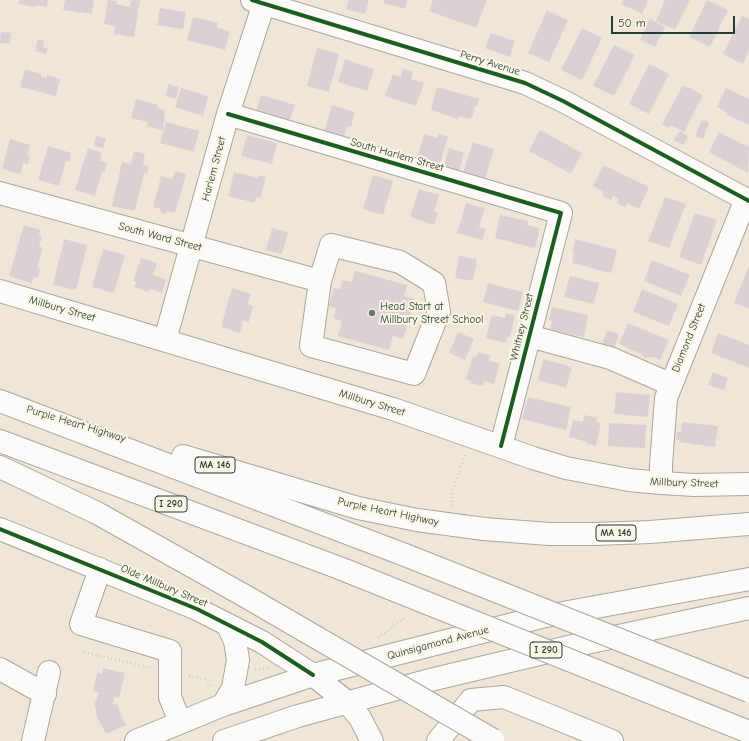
<!DOCTYPE html>
<html>
<head>
<meta charset="utf-8">
<style>
  body { margin:0 }
  #map { position:relative; width:749px; height:741px; overflow:hidden; background:#efe6d8; font-family:"Comic Neue",sans-serif }
  canvas { display:block }
  .scale { position:absolute; left:611px; top:16px; width:124px; height:18px; box-sizing:border-box; border:2px solid #1f3d34; border-top:0; padding-left:5px; font-size:12px; line-height:14px; white-space:nowrap; color:#1f3d34; -webkit-text-stroke:3px #fcf5e5; paint-order:stroke }
</style>
</head>
<body>
<div id="map">
<canvas width="749" height="741"></canvas>
<div class="scale">50 m</div>
</div>
<script>
const c = document.querySelector('canvas').getContext('2d');
c.lineJoin = 'round';
function fillPath(path, color) { c.fillStyle = color; c.fill(path, 'evenodd'); }
const poly = rows => new Path2D(rows.map(r => 'M' + r).join(''));
function trace(path, color, width, dash) { c.strokeStyle = color; c.lineWidth = width; c.lineCap = dash ? 'butt' : 'round'; c.setLineDash(dash || []); c.stroke(path); }
function label(font, color, halo, rows, align = 'center') {
  c.font = font + ' "Comic Neue",sans-serif'; c.lineWidth = 4; c.setLineDash([]); c.textBaseline = 'middle'; c.strokeStyle = halo; c.fillStyle = color; for (const [text, x, y, turn = 0] of rows) {
    c.save(); c.translate(x, y); c.rotate((+turn || 0) * Math.PI / 180); c.textAlign = isNaN(turn) ? turn : align; if (halo) c.strokeText(text, 0, 0); c.fillText(text, 0, 0); c.restore();
  }
}
fillPath(poly([
  [19,0,48,0,47,7,36,5,35,7,18,4],
  [65,0,94,0,92,14,63,10],
  [108,0,117,1,116,4,130,7,132,0,140,0,134,37,114,34,115,26,104,24],
  [349,0,369,0,365,14,346,9],
  [384,0,407,0,405,9,383,3],
  [433,0,487,0,476,28,429,11],
  [623,0,648,0,642,14,621,4],
  [665,0,690,0,675,30,656,21],
  [707,0,728,10,710,47,689,37],
  [160,8,186,12,183,29,157,25],
  [547,10,568,20,549,62,528,53],
  [742,16,749,19,749,51,743,64,723,54],
  [193,17,218,23,217,28,230,31,225,50,187,40],
  [650,19,665,27,655,47,640,40],
  [582,28,602,38,582,80,561,70],
  [1,32,11,33,10,44,0,43],
  [491,33,515,41,510,57,485,48],
  [38,39,44,41,43,47,48,49,46,54,35,51],
  [614,45,635,55,614,96,593,86],
  [317,48,339,54,329,92,307,86],
  [345,59,374,69,367,91,338,82],
  [649,64,669,74,649,114,629,104],
  [25,69,41,74,41,77,47,78,47,75,60,79,56,96,20,87],
  [403,69,413,72,411,79,424,83,416,106,385,96,393,74,401,77],
  [168,84,179,87,176,99,166,96],
  [683,85,703,95,684,132,671,125,670,128,662,124],
  [437,87,479,99,477,106,475,106,472,118,469,119,459,116,458,119,431,110],
  [181,88,208,96,203,116,175,107],
  [726,88,749,99,749,125,726,114,727,112,717,107],
  [261,95,295,105,288,126,255,115],
  [136,99,158,105,157,108,165,110,163,130,147,126,148,122,131,118],
  [332,105,355,112,351,127,347,126,343,141,323,135],
  [702,120,709,123,703,139,695,136],
  [166,122,199,131,194,152,160,143],
  [540,130,582,153,571,174,529,151],
  [679,131,688,136,684,145,674,140],
  [719,132,749,147,748,173,709,152],
  [424,134,437,138,439,134,448,137,438,170,416,163],
  [247,135,277,143,272,164,241,156],
  [96,136,106,139,103,148,94,146],
  [10,139,30,145,27,155,30,155,28,164,23,163,20,174,2,169],
  [473,142,494,149,484,183,462,176],
  [48,146,71,153,69,162,66,161,59,186,38,180],
  [88,148,102,153,100,161,107,163,105,172,102,171,95,196,75,190],
  [449,148,464,153,458,175,443,170],
  [134,151,145,154,143,165,149,166,147,173,144,173,135,211,112,206,122,162,131,164],
  [603,165,649,187,639,209,627,203,625,207,617,203,619,199,613,196,611,200,602,196,604,192,593,186],
  [175,171,186,174,175,213,167,211,166,214,160,212,161,209,153,207,161,176,172,179],
  [234,172,258,178,259,175,266,177,260,198,256,197,255,203,228,196],
  [373,175,393,181,383,215,363,209],
  [419,189,439,195,434,212,438,213,434,225,410,217],
  [665,197,686,204,669,248,648,241],
  [466,203,485,208,479,227,486,229,482,240,457,233],
  [695,213,717,220,701,265,679,257],
  [500,215,528,221,527,225,540,228,535,248,495,238],
  [24,225,40,230,39,235,42,236,39,247,43,248,37,268,40,269,38,278,34,277,32,283,9,276],
  [272,228,288,232,282,254,266,250],
  [64,239,87,245,76,290,53,285],
  [575,239,617,250,611,273,572,263,574,253,572,252],
  [103,249,125,255,114,293,92,287],
  [459,256,477,259,473,281,455,278],
  [141,258,157,263,153,275,166,279,162,293,150,289,148,292,134,287,136,282,133,281],
  [652,260,690,275,681,296,644,281],
  [749,266,749,309,734,303],
  [355,271,407,285,404,296,415,299,403,339,393,336,389,350,338,336,342,321,333,318,336,308,329,306,334,288,340,289,342,280,352,282],
  [570,276,599,283,594,304,564,297],
  [488,283,523,292,518,311,483,302],
  [232,288,251,294,248,304,253,306,249,322,243,321,240,333,221,327],
  [642,289,678,304,669,326,633,312],
  [552,307,588,315,584,337,550,330,552,321,549,320],
  [506,313,515,316,510,337,508,336,506,343,486,338,492,315,505,318],
  [628,323,669,340,660,360,653,357,645,358,641,354,619,344],
  [607,330,619,334,614,349,602,345],
  [458,332,474,339,465,360,449,353],
  [718,333,749,345,749,368,711,353],
  [478,352,491,356,489,361,500,363,494,384,484,381,483,386,471,383,471,381,466,379,473,356,476,357],
  [543,359,572,367,566,388,538,380],
  [713,372,728,378,724,390,708,385],
  [616,392,650,395,648,417,614,414],
  [528,397,571,407,566,430,522,419],
  [584,415,597,418,596,422,601,423,596,446,587,444,587,442,569,437,573,420,583,422],
  [682,422,718,426,715,447,679,442,680,440,676,439,677,432,681,432],
  [609,423,646,425,645,448,608,446],
  [103,668,125,673,119,698,114,697,113,705,117,704,121,715,126,725,106,734,97,717,94,700,96,701,99,692,93,691,97,673,102,674]
]), '#dbd1d4');
const minor = poly([
  [252,0,525,83,563,101,749,201],
  [228,114,561,213,501,446],
  [0,193,320,281],
  [331,245,400,262,434,283,439,311,414,374,311,346,320,281,331,245],
  [529,336,610,358,670,384],
  [165,340,228,114,265,0],
  [661,483,661,465,666,398,746,199],
  [100,569,81,624,170,651,170,697,180,722],
  [0,669,45,694],
  [33,741,49,672],
  [438,741,471,700,504,697,612,741]
]);
const major = poly([
  [0,291,393,409,533,458,566,468,629,480,661,483,694,485,749,484],
  [0,529,197,609,262,642,313,675,347,702,360,718,372,741],
  [223,705,233,688,238,660,235,641,227,624],
  [136,741,223,705,313,675,541,617,749,579],
  [224,741,298,716,426,681,577,645,749,608]
]);
const highway = poly([
  [0,401,405,555],
  [0,441,342,569],
  [183,456,358,508,417,520],
  [0,467,97,513,245,596],
  [484,529,549,534,595,534,650,532,749,524]
]);
trace(minor, '#a9a79e', 24);
trace(major, '#a9a79e', 24);
trace(highway, '#a9a79e', 24);
trace(poly([
  [452,506,452,492,465,455],
  [378,638,407,616],
  [84,652,151,668],
  [255,670,268,668],
  [189,676,205,679,212,688]
]), '#cbccc8', 2.5, [1, 3]);
trace(minor, '#fdfbf9', 22);
trace(major, '#fdfbf9', 22);
trace(highway, '#fdfbf9', 22);
const highwayBridge = poly([
  [417,520,484,529],
  [405,555,749,691],
  [342,569,749,732],
  [245,596,493,740]
]);
trace(highwayBridge, '#a9a79e', 24, []);
trace(highwayBridge, '#fdfbf9', 22);
trace(poly([
  [252,0,525,83,563,101,749,201],
  [228,114,561,213,501,446],
  [0,529,197,609,262,642,313,675]
]), '#1b5e20', 4);
for (const [x, y, r, color] of [
  [372,313,4,"#68786d"]
]) { const dot = new Path2D(); dot.arc(x, y, r, 0, 2 * Math.PI); c.fillStyle = color; c.fill(dot); trace(dot, '#fcf5e5', 1.5); }
for (const [x, y, w] of [
  [215,465,40],
  [171,504,32],
  [616,533,40],
  [546,650,32]
]) { const box = new Path2D(); box.roundRect(x - w / 2, y - 8, w, 16, 3); c.fillStyle = '#fcf5e5'; c.fill(box); trace(box, '#1f3d34', 1); }
label('bold 10px', '#1f3d34', null, [
  ["MA 146",215,465],
  ["I 290",171,504],
  ["MA 146",616,533],
  ["I 290",546,650]
]);
label('11px', '#1f3d34', '#fcf5e5', [
  ["Perry Avenue",490,63,17],
  ["South Harlem Street",397,155,16],
  ["Harlem Street",214,169,-75],
  ["South Ward Street",160,237,15],
  ["Millbury Street",62,309,16],
  ["Whitney Street",522,327,-76],
  ["Diamond Street",689,338,-68],
  ["Millbury Street",372,403,17],
  ["Purple Heart Highway",76,424,17],
  ["Millbury Street",684,483,2],
  ["Purple Heart Highway",388,512,12],
  ["Olde Millbury Street",164,586,23],
  ["Quinsigamond Avenue",438,643,-15]
]);
label('11px', '#1f3d34', '#fcf5e5', [
  ["Head Start at",380,307],
  ["Millbury Street School",380,320]
], 'left');
</script>
</body>
</html>
